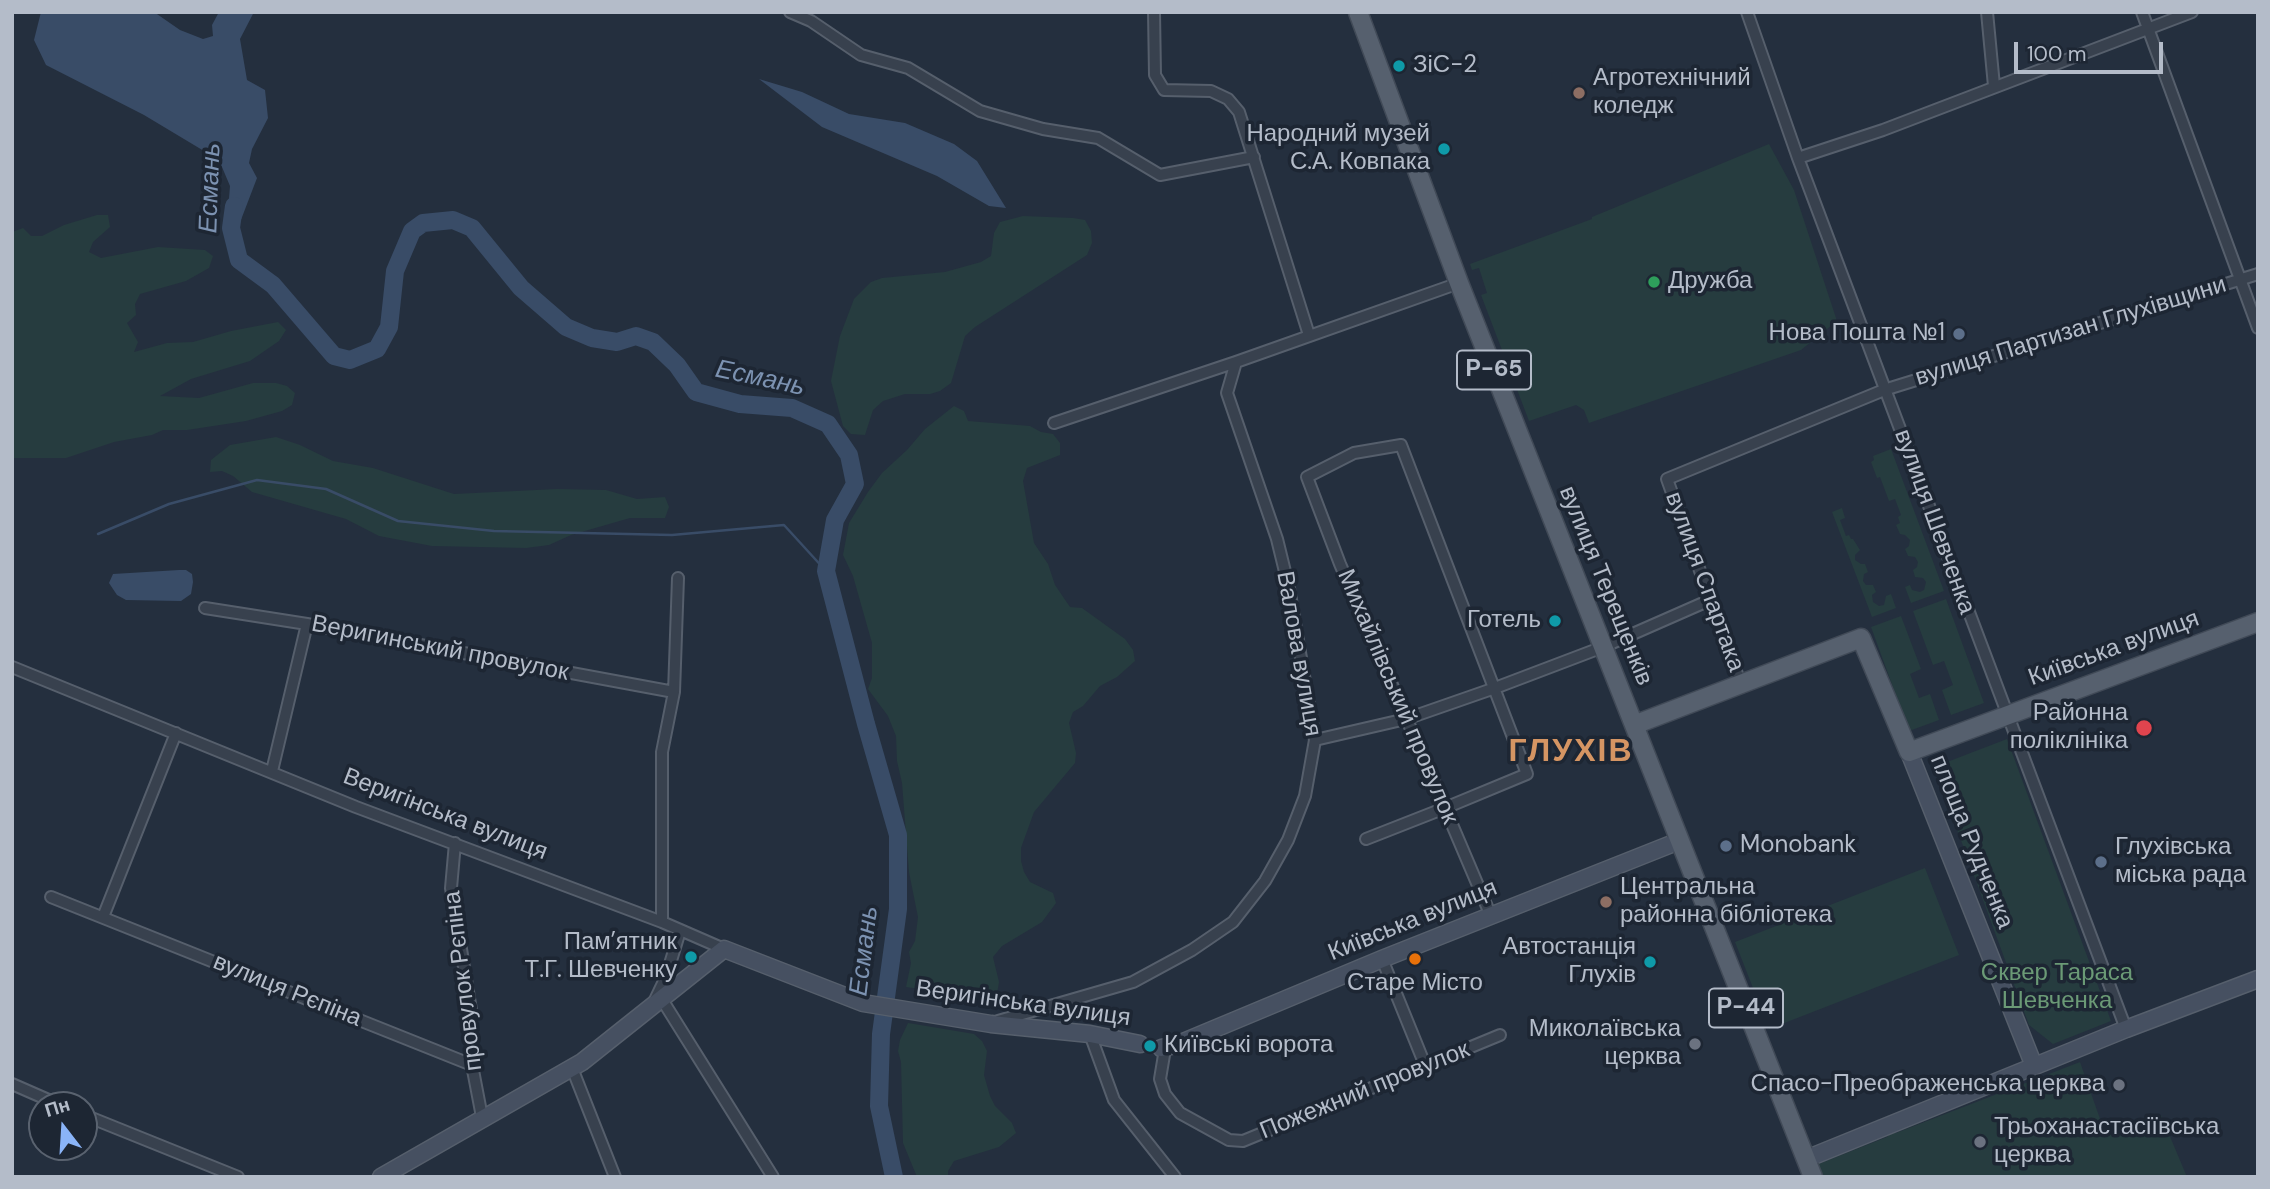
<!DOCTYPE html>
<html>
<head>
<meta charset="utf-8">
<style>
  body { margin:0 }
  #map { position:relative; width:2270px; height:1189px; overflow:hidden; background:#242f3e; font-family:"DM Sans",sans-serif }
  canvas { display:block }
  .frame { position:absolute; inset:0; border:14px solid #b4bcc9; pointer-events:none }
  .north { position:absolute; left:28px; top:1091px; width:70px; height:70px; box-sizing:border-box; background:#1d2633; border:2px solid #59626f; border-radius:50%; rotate:343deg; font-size:19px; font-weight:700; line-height:28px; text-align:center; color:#b4bcc9 }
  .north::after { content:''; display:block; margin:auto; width:24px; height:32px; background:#8ab4f8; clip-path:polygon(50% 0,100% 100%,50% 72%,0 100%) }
  .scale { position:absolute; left:2014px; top:42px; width:149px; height:32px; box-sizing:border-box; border:4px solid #b4bcc9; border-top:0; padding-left:9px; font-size:21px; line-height:24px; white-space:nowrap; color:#b4bcc9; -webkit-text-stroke:5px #1d2633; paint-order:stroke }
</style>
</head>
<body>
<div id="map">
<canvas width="2270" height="1189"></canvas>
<div class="frame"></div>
<div class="north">Пн</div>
<div class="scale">100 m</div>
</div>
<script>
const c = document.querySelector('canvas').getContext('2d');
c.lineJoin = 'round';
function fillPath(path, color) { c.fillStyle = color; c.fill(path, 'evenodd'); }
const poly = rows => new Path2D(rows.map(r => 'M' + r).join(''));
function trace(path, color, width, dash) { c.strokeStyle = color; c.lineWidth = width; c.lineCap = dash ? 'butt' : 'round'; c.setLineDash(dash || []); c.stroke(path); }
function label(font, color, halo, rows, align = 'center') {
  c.font = font + ' "DM Sans",sans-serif'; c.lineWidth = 7; c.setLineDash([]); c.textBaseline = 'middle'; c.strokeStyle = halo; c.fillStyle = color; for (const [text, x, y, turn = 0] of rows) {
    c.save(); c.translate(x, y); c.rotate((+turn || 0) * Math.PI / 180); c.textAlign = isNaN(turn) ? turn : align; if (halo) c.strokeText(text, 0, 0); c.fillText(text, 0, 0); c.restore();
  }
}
fillPath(poly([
  [1769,144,1794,190,1837,321,1801,350,1589,423,1584,410,1576,405,1529,421,1481,295,1487,293,1479,268,1472,270,1470,264,1592,219,1592,217],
  [97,215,108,215,110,227,93,242,89,252,101,258,158,247,205,250,213,256,209,268,186,281,140,294,135,304,136,315,127,323,138,342,134,352,167,343,193,342,231,331,278,322,286,330,279,341,250,361,191,379,160,396,199,398,253,383,276,383,287,386,295,393,292,405,282,411,246,421,187,430,163,430,152,435,114,442,66,458,12,458,12,232,23,228,31,236,42,236,64,225],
  [1023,216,1073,218,1085,220,1091,231,1092,243,1087,255,975,327,965,336,951,383,940,391,930,394,905,394,883,401,873,410,865,435,851,434,843,426,831,381,840,336,854,299,871,282,882,278,945,272,981,262,991,256,994,233,1000,222],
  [954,406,964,411,968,421,1030,426,1041,432,1053,434,1060,443,1060,455,1027,468,1023,481,1034,543,1048,564,1055,585,1070,607,1082,608,1125,639,1133,650,1135,661,1117,677,1100,686,1083,706,1073,712,1069,723,1076,753,1075,763,1034,812,1021,848,1021,861,1024,872,1030,882,1053,893,1056,903,1042,922,1002,946,993,957,999,982,997,994,987,996,961,995,906,987,911,963,909,952,915,941,918,917,909,872,902,783,897,761,896,736,888,716,868,689,872,678,872,643,853,576,843,555,849,523,868,492,882,473,907,450,925,429],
  [276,437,300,445,333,461,373,468,454,494,557,489,606,490,637,499,665,497,669,507,665,518,630,518,571,535,549,545,526,548,432,546,379,536,346,519,252,492,233,476,222,471,210,472,211,460,230,445],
  [1891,449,1944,591,1911,603,1905,587,1910,585,1912,590,1920,592,1924,590,1926,582,1923,578,1915,577,1913,570,1917,567,1918,562,1915,557,1908,556,1905,549,1909,546,1910,540,1905,535,1900,534,1896,525,1900,523,1898,517,1901,515,1895,499,1889,501,1880,477,1877,478,1871,462,1874,460,1873,456],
  [1842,508,1845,518,1840,520,1846,536,1849,535,1851,539,1853,539,1860,550,1855,555,1855,560,1861,564,1865,564,1868,572,1864,574,1863,581,1866,585,1873,585,1876,592,1872,595,1873,602,1879,606,1884,605,1886,596,1891,594,1896,608,1872,617,1832,512],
  [1946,599,1984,703,1951,715,1942,690,1953,685,1944,661,1933,665,1913,611],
  [1901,616,1921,669,1910,674,1919,698,1930,694,1939,720,1909,731,1871,627],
  [2007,739,2111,1021,2053,1044,2029,1025,1934,767],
  [1925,868,1959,955,1769,1029,1735,942],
  [908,1023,974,1034,982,1041,987,1051,984,1075,990,1096,995,1106,1012,1123,1016,1133,999,1147,954,1161,948,1171,948,1177,917,1177,903,1143,901,1062,898,1051,900,1040],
  [2080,1062,2105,1133,2161,1115,2187,1177,1820,1177,1816,1165,1887,1137,1891,1133,1896,1133]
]), '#263c3f');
fillPath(poly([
  [41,12,121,12,125,14,154,12,180,30,203,39,213,36,212,25,219,12,254,12,240,39,247,80,265,90,268,118,252,149,249,163,257,178,239,225,231,228,228,211,230,186,219,160,144,115,46,65,34,40],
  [759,79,802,92,849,114,905,123,954,144,977,161,1006,208,989,206,937,176,822,127],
  [179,570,186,570,192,574,193,582,191,594,181,601,126,600,117,595,109,583,113,574]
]), '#394c67');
trace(poly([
  [98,534,169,504,257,480,326,489,398,521,494,531,672,535,784,525,826,571]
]), '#394c67', 2.5);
trace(poly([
  [234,206,231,228,239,260,273,285,334,356,350,360,377,349,389,327,395,271,412,231,423,223,453,220,472,228,521,288,566,327,592,338,617,342,636,336,653,342,677,365,696,392,740,404,792,408,828,424,849,455,855,484,835,520,826,571,866,724,898,835,898,909,881,1034,879,1106,894,1177]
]), '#394c67', 18);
const street = poly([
  [790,12,811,21,861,55,908,68,980,111,1043,129,1098,138,1160,175,1254,157],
  [1154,12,1155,75,1164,90,1211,91,1228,99,1239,112,1309,335],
  [1747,12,1798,158,2126,1029],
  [1987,12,1994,86],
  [2142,12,2258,328],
  [1798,158,1883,130,2192,12],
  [1054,423,1236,362,1459,283],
  [205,608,307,624,674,692],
  [12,667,356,807,662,922,724,949],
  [1741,685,1667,479,1884,390,2258,274],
  [1315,740,1406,719,1495,688,1603,647,1710,600],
  [272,771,307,624],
  [1366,839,1445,808,1527,774,1401,445,1354,453,1307,477,1340,564,1445,808,1491,916],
  [455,843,451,888,471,1010,472,1065,482,1117],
  [51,897,472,1065],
  [103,917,176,733],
  [662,922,662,752,674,692,678,578],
  [1382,959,1425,1065],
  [661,998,773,1177],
  [655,1000,666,977,680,931],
  [998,1021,1133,982,1192,950,1233,922,1265,881,1288,840,1305,796,1315,740,1289,588,1277,539,1227,393,1236,362],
  [1090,1034,1114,1100,1175,1177],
  [1165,1049,1160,1079,1165,1094,1180,1113,1229,1140,1243,1141,1500,1035],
  [572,1068,615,1177],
  [12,1084,60,1105],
  [84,1115,238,1177]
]);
const secondary = poly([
  [1909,752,2034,1066],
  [1161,1048,1176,1045,1382,959,1679,841],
  [1806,1159,2126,1029,2258,979],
  [381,1177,582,1062,724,949,863,1003,991,1024,1090,1034,1140,1044]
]);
const primary = poly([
  [1358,12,1459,283,1813,1177],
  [1634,725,1861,638,1909,752,2258,622]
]);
trace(street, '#565f6c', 14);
trace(secondary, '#565f6c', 19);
trace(primary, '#414a57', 21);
trace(street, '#38414e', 10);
trace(secondary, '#465061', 16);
trace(primary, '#56606e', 18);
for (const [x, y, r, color] of [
  [1399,66,7,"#0f9aa8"],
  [1579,93,7,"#8d6e63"],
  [1444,149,7,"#0f9aa8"],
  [1654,282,7,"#2e9e5b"],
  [1959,334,7,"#5c6f8a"],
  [1555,621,7,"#0f9aa8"],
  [2144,728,9,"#e0444e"],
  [1726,846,7,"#5c6f8a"],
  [2101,862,7,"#5c6f8a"],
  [1606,902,7,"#8d6e63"],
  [691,957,7,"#0f9aa8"],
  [1415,959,7,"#e8710a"],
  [1650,962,7,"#0f9aa8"],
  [1695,1044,7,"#6b7280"],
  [1150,1046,7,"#0f9aa8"],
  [2119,1085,7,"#6b7280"],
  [1980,1142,7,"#6b7280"]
]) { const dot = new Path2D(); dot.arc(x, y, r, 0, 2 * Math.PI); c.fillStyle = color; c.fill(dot); trace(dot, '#1d2633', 2.5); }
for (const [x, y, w] of [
  [1494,370,74],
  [1746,1008,74]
]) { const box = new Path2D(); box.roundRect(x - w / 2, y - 19.5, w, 39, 5); c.fillStyle = '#1d2633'; c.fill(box); trace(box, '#b4bcc9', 2); }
label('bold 23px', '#b4bcc9', null, [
  ["Р-65",1494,370],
  ["Р-44",1746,1008]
]);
label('24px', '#b4bcc9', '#1d2633', [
  ["ЗіС-2",1413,66],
  ["Агротехнічний",1593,79],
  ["коледж",1593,107],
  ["Народний музей",1430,135,"right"],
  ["С.А. Ковпака",1430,163,"right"],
  ["Дружба",1668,282],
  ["Нова Пошта №1",1945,334,"right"],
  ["Готель",1541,621,"right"],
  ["Районна",2128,714,"right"],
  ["поліклініка",2128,742,"right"],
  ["Monobank",1740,846],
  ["Глухівська",2115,848],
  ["міська рада",2115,876],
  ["Центральна",1620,888],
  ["районна бібліотека",1620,916],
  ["Пам’ятник",677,943,"right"],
  ["Т.Г. Шевченку",677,971,"right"],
  ["Автостанція",1636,948,"right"],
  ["Глухів",1636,976,"right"],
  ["Старе Місто",1415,984,"center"],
  ["Миколаївська",1681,1030,"right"],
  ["церква",1681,1058,"right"],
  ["Київські ворота",1164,1046],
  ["Спасо-Преображенська церква",2105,1085,"right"],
  ["Трьоханастасіївська",1994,1128],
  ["церква",1994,1156]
], 'left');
label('24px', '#b4bcc9', '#1d2633', [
  ["вулиця Партизан Глухівщини",2071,332,-17],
  ["вулиця Шевченка",1934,522,70],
  ["вулиця Спартака",1704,582,70],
  ["вулиця Терещенків",1605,586,68],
  ["Веригинський провулок",440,649,11],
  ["Київська вулиця",2114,649,-20],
  ["Валова вулиця",1298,654,80],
  ["Михайлівський провулок",1397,697,67],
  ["Веригінська вулиця",445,815,21],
  ["площа Рудченка",1971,842,68],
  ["Київська вулиця",1413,921,-22],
  ["провулок Рєпіна",464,981,-97],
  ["вулиця Рєпіна",287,991,22],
  ["Веригінська вулиця",1023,1004,8],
  ["Пожежний провулок",1365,1091,-22]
]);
label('24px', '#6b9a76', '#1d2633', [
  ["Сквер Тараса",2057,974],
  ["Шевченка",2057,1002]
]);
label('italic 26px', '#7c92b1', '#1d2633', [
  ["Есмань",211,188,-88],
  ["Есмань",760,379,12],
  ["Есмань",865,951,-83]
]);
c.letterSpacing = '2px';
label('bold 32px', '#d59563', '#1d2633', [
  ["ГЛУХІВ",1571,753]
]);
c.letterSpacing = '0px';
</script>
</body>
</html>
